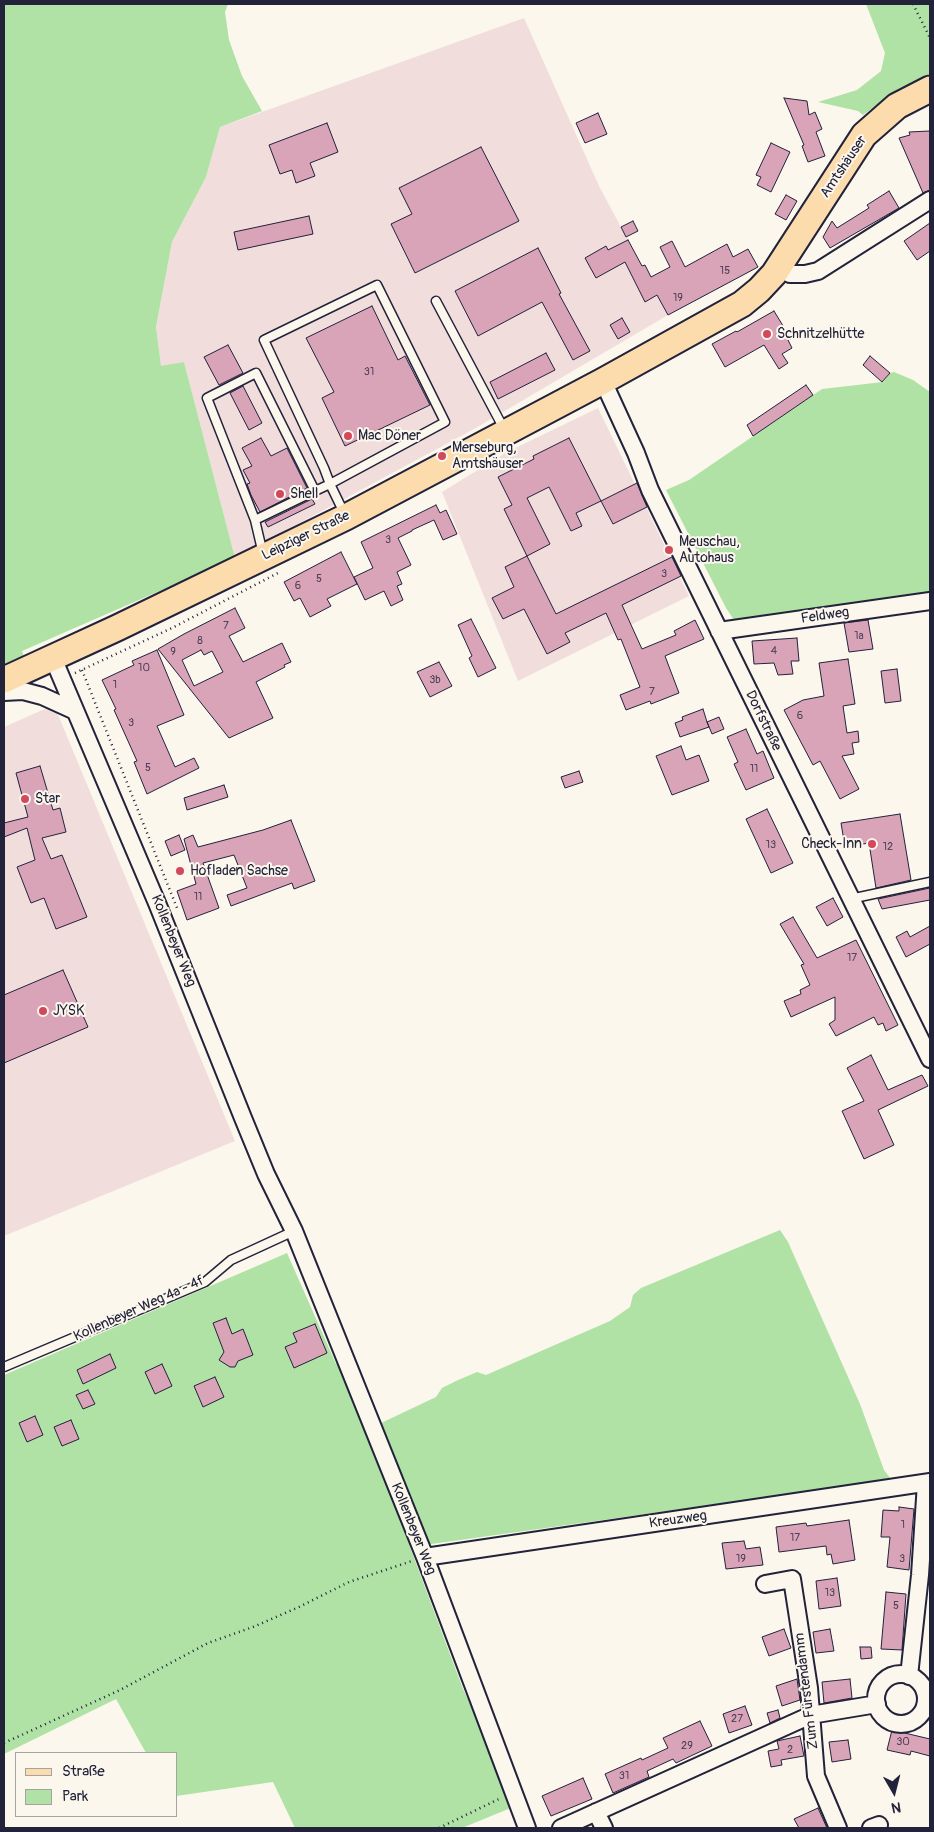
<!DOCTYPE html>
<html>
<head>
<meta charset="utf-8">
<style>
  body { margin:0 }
  #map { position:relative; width:934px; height:1832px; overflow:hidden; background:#fbf7ec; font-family:Pangolin,sans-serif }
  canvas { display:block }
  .frame { position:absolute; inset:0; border:5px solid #22223b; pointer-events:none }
  .legend { position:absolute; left:15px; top:1752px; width:162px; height:65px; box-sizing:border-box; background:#fbf7ec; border:1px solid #a4a2a5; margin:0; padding:6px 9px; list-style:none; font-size:15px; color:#22223b }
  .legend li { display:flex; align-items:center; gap:10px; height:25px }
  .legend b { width:25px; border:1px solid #a4a2a5 }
  .north { position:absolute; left:869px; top:1767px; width:50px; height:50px; -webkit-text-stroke:4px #fbf7ec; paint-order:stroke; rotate:172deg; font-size:14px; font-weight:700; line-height:20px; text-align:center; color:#22223b }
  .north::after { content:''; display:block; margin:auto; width:18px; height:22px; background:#22223b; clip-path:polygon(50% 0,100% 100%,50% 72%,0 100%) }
</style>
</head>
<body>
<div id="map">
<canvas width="934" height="1832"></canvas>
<div class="frame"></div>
<ul class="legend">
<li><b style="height:6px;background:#fcdcac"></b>Straße</li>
<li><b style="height:14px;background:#afe2a4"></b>Park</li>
</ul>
<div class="north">N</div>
</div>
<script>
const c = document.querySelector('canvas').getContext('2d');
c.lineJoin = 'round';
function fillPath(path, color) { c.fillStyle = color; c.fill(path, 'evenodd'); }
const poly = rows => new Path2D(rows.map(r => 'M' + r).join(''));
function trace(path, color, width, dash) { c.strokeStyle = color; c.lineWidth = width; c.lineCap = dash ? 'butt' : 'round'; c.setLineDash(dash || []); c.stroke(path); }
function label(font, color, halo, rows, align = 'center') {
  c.font = font + ' Pangolin,sans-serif'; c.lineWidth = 4; c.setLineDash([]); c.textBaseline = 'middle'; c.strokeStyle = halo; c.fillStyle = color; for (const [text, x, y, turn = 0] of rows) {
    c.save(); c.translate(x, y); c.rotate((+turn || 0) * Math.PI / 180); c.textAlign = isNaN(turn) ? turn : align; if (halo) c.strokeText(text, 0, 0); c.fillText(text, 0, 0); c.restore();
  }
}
fillPath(poly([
  [524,18,599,186,668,315,474,429,235,558,184,362,161,367,156,327,172,242,206,177,220,127],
  [598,408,689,596,518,681,442,492,507,452],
  [54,705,235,1141,4,1236,4,727]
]), '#f1dedc');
fillPath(poly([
  [4,4,228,4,225,12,229,40,242,76,262,111,220,127,206,177,172,242,156,327,161,366,184,362,235,558,22,651,24,657,4,667],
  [866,4,930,4,930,74,898,89,863,115,858,111,818,102,857,90,881,71,885,53],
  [894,372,913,380,930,392,930,596,746,620,734,620,726,608,666,490,689,480,822,389,883,382,890,373],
  [780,1230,788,1242,860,1404,884,1470,890,1478,817,1490,410,1547,463,1689,518,1805,462,1828,295,1828,273,1782,176,1796,176,1753,146,1753,116,1699,4,1754,4,1375,287,1253,336,1364,350,1358,377,1425,436,1397,442,1388,456,1381,477,1372,486,1375,610,1321,630,1307,633,1295,641,1288]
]), '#afe2a4');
const building = poly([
  [784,98,807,101,809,115,815,112,822,129,816,132,825,156,808,162,802,146,804,145,784,98],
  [598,113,607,134,585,143,576,123,598,113],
  [327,123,338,152,310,163,315,176,296,183,292,170,280,174,269,145,327,123],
  [930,131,930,190,923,193,899,138,910,135,909,132,930,131],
  [771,143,790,152,771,192,757,185,761,177,756,175,771,143],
  [481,147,519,221,415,273,391,224,412,214,399,188,481,147],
  [889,191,899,208,830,248,823,237,832,221,837,228,869,208,867,205,889,191],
  [786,195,797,201,786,220,775,214,786,195],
  [309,216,313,234,238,250,234,232,309,216],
  [633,221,638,231,626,237,621,227,633,221],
  [930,223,930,251,917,260,904,241,930,223],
  [628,240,642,266,645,265,651,277,670,267,660,247,672,241,685,267,727,244,733,257,748,249,758,267,668,315,657,295,645,302,625,262,596,278,585,258,606,246,608,250,628,240],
  [538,248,561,293,559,294,590,351,573,360,542,302,478,336,455,291,538,248],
  [372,306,398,360,405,356,430,405,345,446,322,398,334,392,306,338,372,306],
  [774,311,791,339,788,340,792,348,782,354,788,363,779,369,764,345,725,367,712,344,736,331,737,332,774,311],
  [622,318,630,332,618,339,610,325,622,318],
  [228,345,243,373,219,385,204,357,228,345],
  [546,353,555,370,498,399,490,382,546,353],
  [870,356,890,373,882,382,863,365,870,356],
  [806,385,813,395,753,436,747,425,806,385],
  [243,386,262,423,249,430,230,393,243,386],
  [261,438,271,456,287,448,307,488,260,512,251,495,247,484,250,483,243,470,252,466,242,448,261,438],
  [569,438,601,501,576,513,582,526,571,531,549,487,527,498,550,544,527,556,504,509,512,505,498,477,534,459,533,456,569,438],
  [637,483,647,507,613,524,601,501,637,483],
  [312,499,315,504,268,527,265,522,312,499],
  [436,505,440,513,446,510,457,534,443,540,434,520,412,530,412,531,398,538,411,565,397,572,402,584,397,586,403,600,391,606,384,591,365,600,354,577,373,568,361,542,436,505],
  [341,552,357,584,327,599,331,606,310,617,300,598,294,601,284,582,341,552],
  [527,556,556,614,672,557,681,576,622,605,642,649,676,635,674,631,695,620,704,639,665,656,679,693,651,704,650,701,626,710,620,695,640,687,621,639,618,640,606,613,565,633,570,642,547,654,524,609,503,619,492,598,514,587,505,567,527,556],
  [235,608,245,628,229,636,243,662,282,643,291,662,284,665,285,667,256,682,273,718,229,738,158,649,184,634,235,608],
  [201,650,204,655,212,651,223,672,194,686,182,660,201,650],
  [471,619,496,668,478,677,469,658,472,656,458,625,471,619],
  [868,620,873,649,849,652,844,623,868,620],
  [797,638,799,661,791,661,793,674,778,675,774,663,754,664,752,641,797,638],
  [157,650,184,715,157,726,175,767,194,758,199,768,147,794,134,762,137,761,114,710,116,709,102,680,134,665,132,661,157,650],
  [848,659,855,704,843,706,847,733,858,731,859,742,852,743,854,754,842,756,859,789,840,799,820,761,813,765,784,710,803,700,824,696,819,663,848,659],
  [439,662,452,686,430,697,417,672,439,662],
  [897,669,901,701,885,703,881,671,897,669],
  [703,709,707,722,719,717,724,729,712,734,707,722,709,727,680,737,675,723,683,720,682,717,703,709],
  [746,729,757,754,763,751,774,778,746,790,734,764,738,762,727,737,746,729],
  [681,746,686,760,699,755,709,781,672,795,656,756,681,746],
  [40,766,53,810,60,808,66,832,42,838,51,859,62,855,87,917,56,929,44,898,31,903,17,867,35,860,27,828,4,837,4,823,28,817,16,773,40,766],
  [579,771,583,782,565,788,561,777,579,771],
  [224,785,228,797,187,810,184,798,224,785],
  [767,809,793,863,771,873,746,819,767,809],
  [900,814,911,880,876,888,869,843,845,847,841,823,900,814],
  [291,820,315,881,294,889,292,883,231,906,227,895,247,888,234,855,203,863,219,908,187,920,177,891,196,884,184,839,193,835,198,847,263,830,291,820],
  [179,835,185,850,171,856,165,841,179,835],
  [930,888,930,900,882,909,878,899,930,888],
  [833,898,843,917,827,926,816,907,833,898],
  [793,917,817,958,856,940,898,1025,886,1031,883,1023,878,1025,874,1017,836,1036,829,1024,835,1020,835,997,791,1017,784,1001,801,994,800,990,810,985,801,965,804,964,780,924,793,917],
  [930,926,930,944,906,957,896,937,907,931,910,937,930,926],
  [63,970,88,1027,4,1063,4,995,63,970],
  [871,1055,888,1090,922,1075,928,1086,878,1110,894,1145,864,1159,842,1111,864,1101,847,1068,871,1055],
  [226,1318,232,1334,243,1329,253,1355,238,1361,235,1367,230,1367,219,1360,224,1352,213,1323,226,1318],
  [315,1324,327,1353,294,1368,285,1347,297,1342,293,1333,315,1324],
  [110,1354,116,1368,83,1384,77,1370,110,1354],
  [162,1364,172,1386,155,1394,145,1372,162,1364],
  [215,1377,224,1397,203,1407,194,1386,215,1377],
  [88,1390,95,1404,83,1409,76,1395,88,1390],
  [35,1416,43,1435,27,1442,19,1423,35,1416],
  [71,1420,79,1439,62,1446,54,1427,71,1420],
  [899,1507,914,1509,909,1570,887,1567,890,1537,881,1537,883,1510,899,1511,899,1507],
  [849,1520,855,1560,833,1564,831,1554,827,1555,826,1546,779,1552,776,1527,806,1523,807,1526,849,1520],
  [744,1541,746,1549,760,1547,763,1565,726,1569,722,1543,744,1541],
  [837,1578,841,1606,819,1609,816,1581,837,1578],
  [886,1592,906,1594,902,1650,881,1649,886,1592],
  [784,1629,791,1648,769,1656,762,1637,784,1629],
  [830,1629,834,1651,816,1653,813,1632,830,1629],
  [860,1647,871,1647,872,1658,861,1659,860,1647],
  [797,1679,800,1700,782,1706,776,1686,797,1679],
  [850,1679,852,1698,824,1703,822,1682,850,1679],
  [745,1706,752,1725,729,1733,723,1714,745,1706],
  [778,1710,780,1718,770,1723,767,1713,778,1710],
  [700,1721,712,1746,676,1763,673,1759,647,1771,649,1777,613,1793,605,1774,641,1758,642,1760,668,1748,663,1738,700,1721],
  [892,1730,930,1739,930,1756,911,1751,910,1755,887,1750,892,1730],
  [800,1736,804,1756,781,1760,782,1765,771,1767,768,1751,779,1749,777,1741,800,1736],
  [848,1740,851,1759,832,1762,829,1742,848,1740],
  [583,1778,592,1799,551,1816,542,1796,583,1778],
  [818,1808,827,1828,799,1828,794,1819,818,1808]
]);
fillPath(building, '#d9a3b8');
trace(building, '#22223b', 1);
const lane = poly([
  [436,301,504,429],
  [255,520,315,491],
  [263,554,255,520,207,398,256,373,315,491,330,484,445,422,377,285,264,340,324,468,330,484,345,515],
  [850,899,930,882],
  [4,1367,205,1282,231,1260,294,1231]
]);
const street = poly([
  [778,267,790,274,805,274,818,271,930,200],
  [603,381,636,453,650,490,930,1059],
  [719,631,930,601],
  [53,658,157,903,243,1118,266,1174,294,1231,425,1557,527,1828],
  [4,692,23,691,42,696,75,711],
  [425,1557,930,1482],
  [765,1584,792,1579,809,1688,816,1776,838,1828],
  '876 1699a25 25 0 1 1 50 0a25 25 0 1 1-50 0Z',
  [909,1676,920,1575,926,1483],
  [596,1812,604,1828],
  [561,1828,811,1715,877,1704],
  [871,1828,879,1825]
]);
const primary = poly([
  [4,680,117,628,346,517,603,381,742,304,759,290,774,274,864,135,897,106,930,89]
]);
trace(lane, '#22223b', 11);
trace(street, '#22223b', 20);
trace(primary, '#22223b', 29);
trace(poly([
  [913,4,930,38],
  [82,670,177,908],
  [75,673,172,628,278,573],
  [4,1743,120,1690,208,1643,253,1627,299,1607,349,1582,412,1561],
  [439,1828,501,1798]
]), '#22223b', 2.5, [1, 4]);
trace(lane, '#fbf7ec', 8);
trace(street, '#fbf7ec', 16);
trace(primary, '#fcdcac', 25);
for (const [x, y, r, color] of [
  [767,334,5,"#d1495b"],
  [348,436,5,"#d1495b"],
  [442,456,5,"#d1495b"],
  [280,494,5,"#d1495b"],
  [669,550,5,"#d1495b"],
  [25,799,5,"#d1495b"],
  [872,844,5,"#d1495b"],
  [180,871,5,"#d1495b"],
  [43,1011,5,"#d1495b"]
]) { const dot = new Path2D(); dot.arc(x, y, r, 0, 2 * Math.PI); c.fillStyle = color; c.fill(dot); trace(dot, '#fbf7ec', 2); }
label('11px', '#50425a', null, [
  ["15",725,271],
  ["19",678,298],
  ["31",369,372],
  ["3",388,540],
  ["3",664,574],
  ["5",319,579],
  ["6",298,586],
  ["7",226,626],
  ["1a",859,636],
  ["8",200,641],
  ["4",774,651],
  ["9",173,652],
  ["10",144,668],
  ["3b",435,680],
  ["1",115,685],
  ["7",652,692],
  ["6",800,716],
  ["3",131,723],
  ["5",148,768],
  ["11",754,769],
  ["13",771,845],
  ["12",888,847],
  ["11",198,897],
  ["17",852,958],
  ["1",903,1525],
  ["17",795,1538],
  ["19",741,1559],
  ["3",902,1559],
  ["13",830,1593],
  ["5",896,1606],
  ["27",737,1719],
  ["30",903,1742],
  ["29",687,1746],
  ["2",790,1750],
  ["31",624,1776]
]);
label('14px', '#22223b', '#fbf7ec', [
  ["Amtshäuser",844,167,-56],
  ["Leipziger Straße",306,536,-26],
  ["Feldweg",825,616,-8],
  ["Dorfstraße",763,721,64],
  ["Kollenbeyer Weg",173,941,68],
  ["Kollenbeyer Weg 4a - 4f",139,1309,-24],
  ["Kreuzweg",678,1520,-8],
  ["Kollenbeyer Weg",413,1529,68],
  ["Zum Fürstendamm",807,1691,-97]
]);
label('14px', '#22223b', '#fbf7ec', [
  ["Schnitzelhütte",777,334],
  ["Mac Döner",358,436],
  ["Merseburg,",452,448],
  ["Amtshäuser",452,464],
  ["Shell",290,494],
  ["Meuschau,",679,542],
  ["Autohaus",679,558],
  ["Star",35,799],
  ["Check-Inn",862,844,"right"],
  ["Hofladen Sachse",190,871],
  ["JYSK",53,1011]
], 'left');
</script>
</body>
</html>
